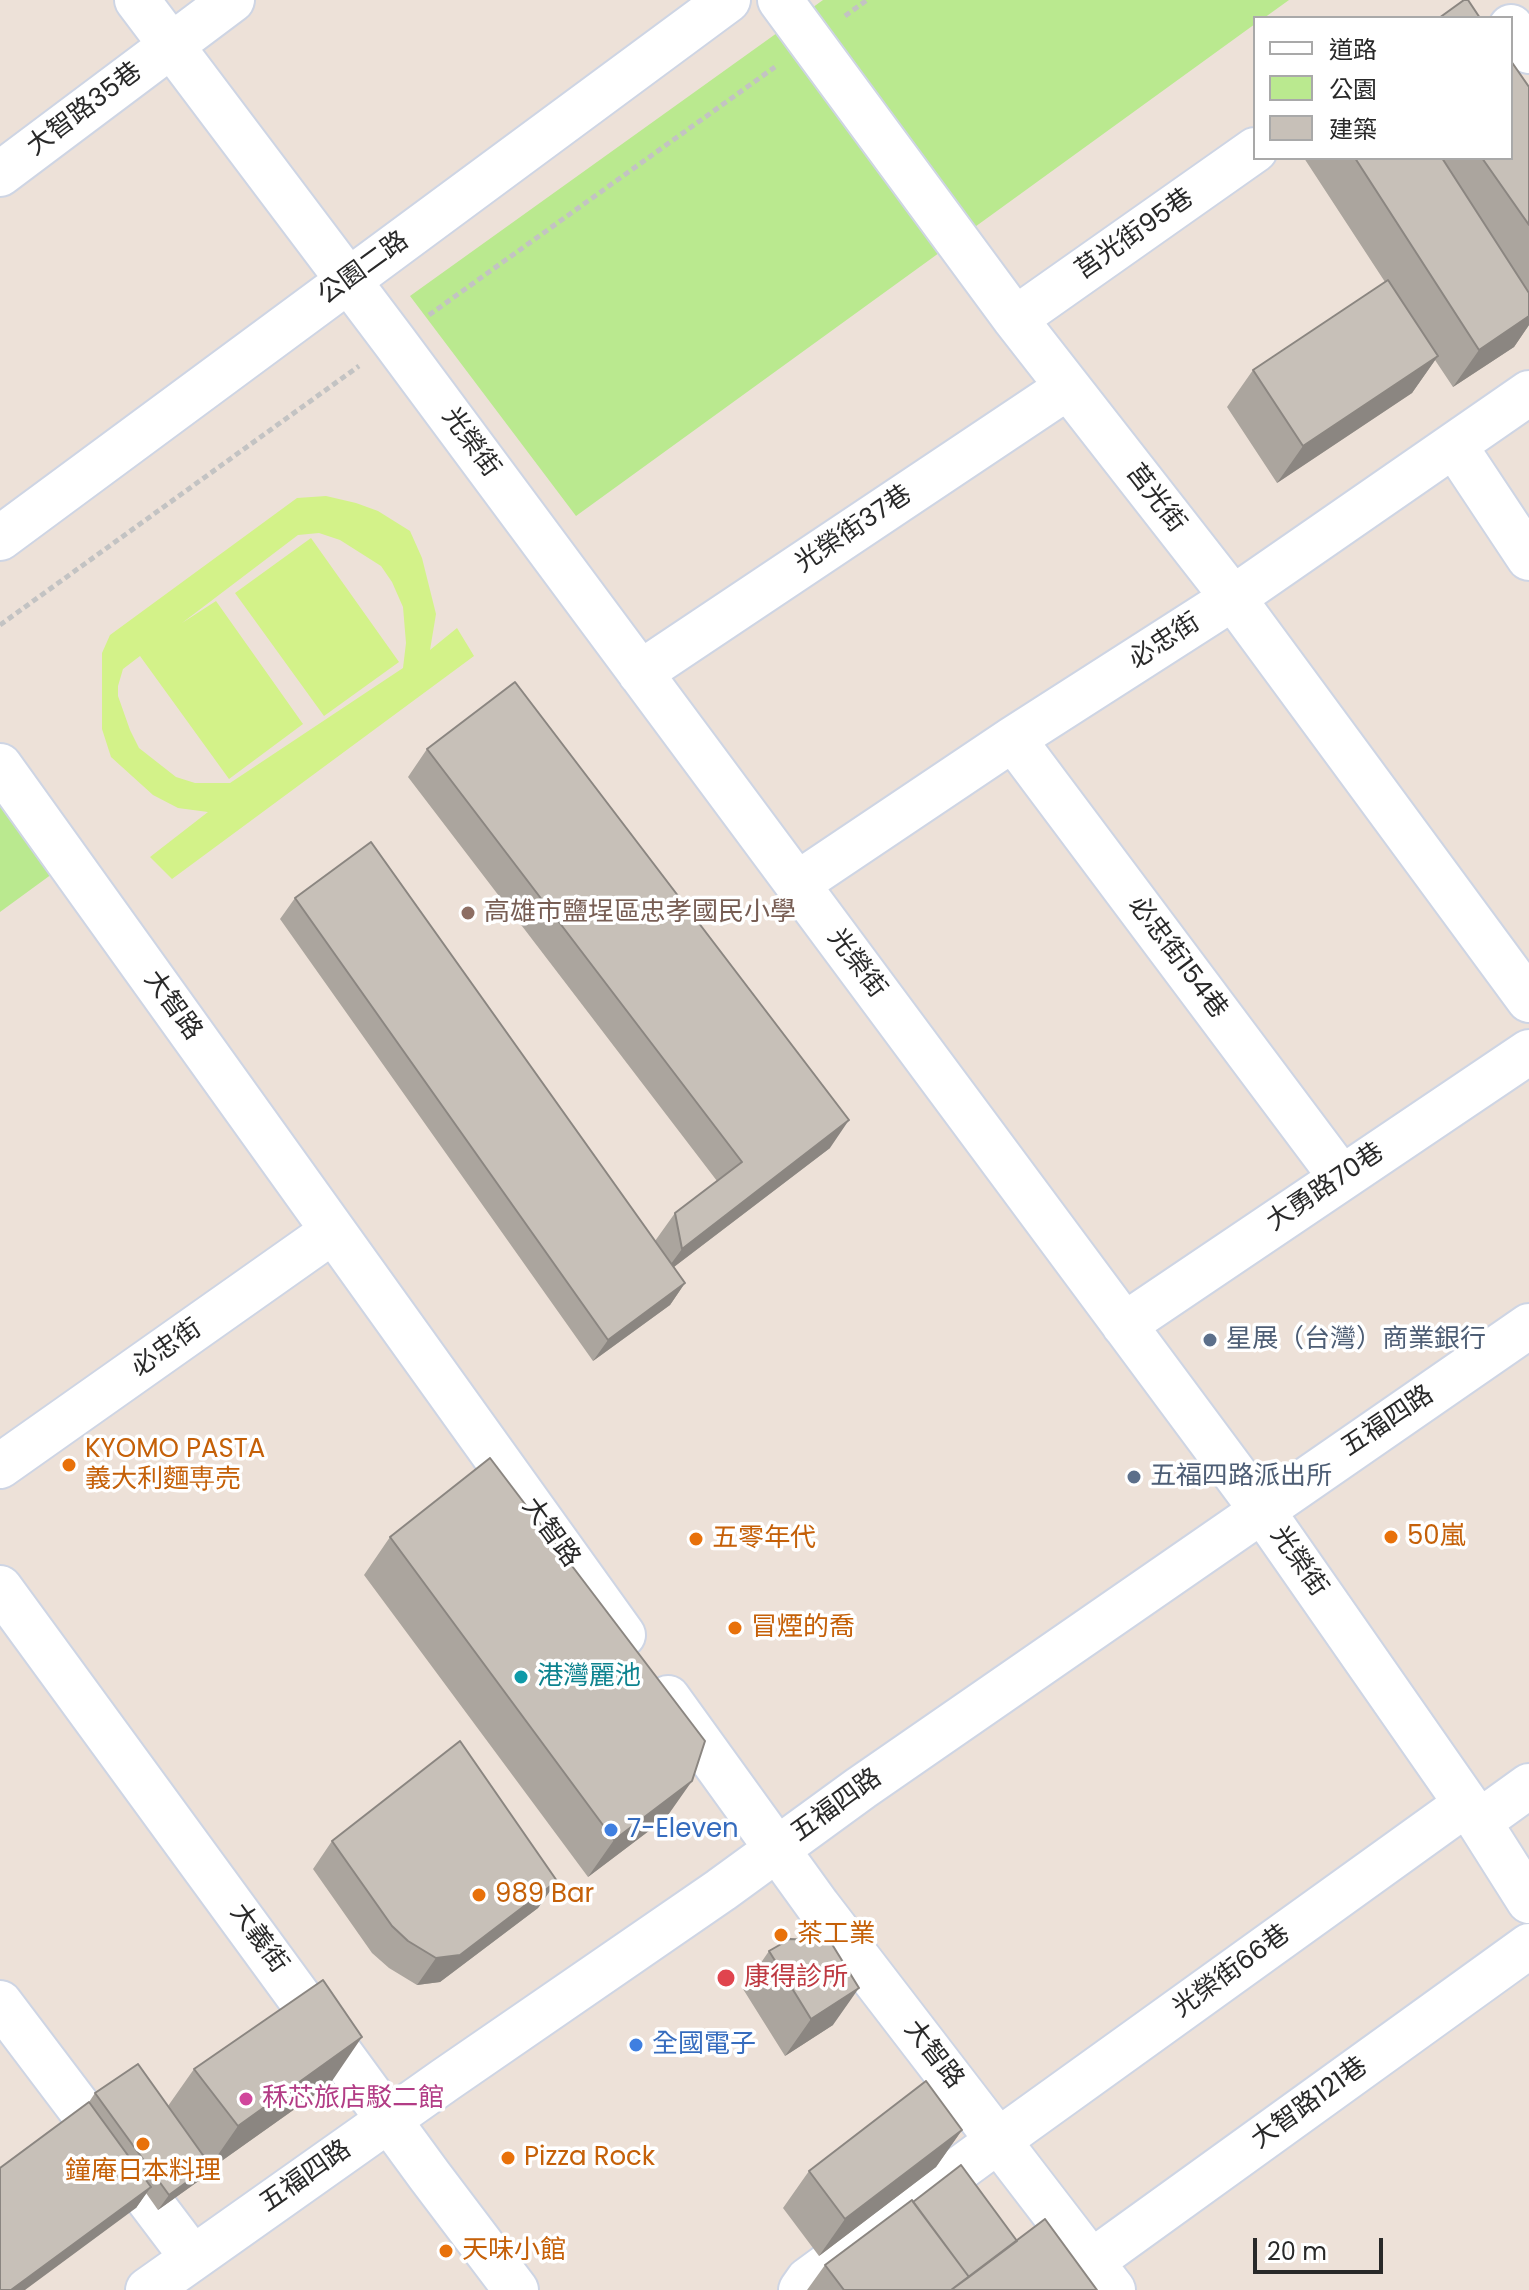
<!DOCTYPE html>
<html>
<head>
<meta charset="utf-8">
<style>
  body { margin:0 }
  #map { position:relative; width:1529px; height:2290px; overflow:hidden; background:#ede1d8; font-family:Poppins,"Noto Sans TC",sans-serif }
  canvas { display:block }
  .legend { position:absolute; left:1253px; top:16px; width:260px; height:144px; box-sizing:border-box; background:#fff; border:2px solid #a9a9a9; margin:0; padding:10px 14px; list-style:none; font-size:24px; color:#292929 }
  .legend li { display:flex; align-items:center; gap:16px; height:40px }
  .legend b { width:40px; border:2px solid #a9a9a9 }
  .scale { position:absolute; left:1253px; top:2238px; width:130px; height:36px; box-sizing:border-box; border:4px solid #292929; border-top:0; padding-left:10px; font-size:24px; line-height:28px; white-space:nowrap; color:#292929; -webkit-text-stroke:6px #fff; paint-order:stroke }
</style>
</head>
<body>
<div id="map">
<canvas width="1529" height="2290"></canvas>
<ul class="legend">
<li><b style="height:10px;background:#fff"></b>道路</li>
<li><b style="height:22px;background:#bae98f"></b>公園</li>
<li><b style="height:22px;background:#c7c0b8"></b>建築</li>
</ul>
<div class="scale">20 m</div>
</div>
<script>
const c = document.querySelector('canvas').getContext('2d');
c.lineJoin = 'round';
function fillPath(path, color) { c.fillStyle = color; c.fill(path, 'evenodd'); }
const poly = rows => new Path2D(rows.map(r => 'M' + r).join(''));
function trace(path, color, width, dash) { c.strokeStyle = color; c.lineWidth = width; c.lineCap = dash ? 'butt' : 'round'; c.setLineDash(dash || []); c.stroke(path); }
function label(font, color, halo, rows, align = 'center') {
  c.font = font + ' Poppins,"Noto Sans TC",sans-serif'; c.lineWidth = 7; c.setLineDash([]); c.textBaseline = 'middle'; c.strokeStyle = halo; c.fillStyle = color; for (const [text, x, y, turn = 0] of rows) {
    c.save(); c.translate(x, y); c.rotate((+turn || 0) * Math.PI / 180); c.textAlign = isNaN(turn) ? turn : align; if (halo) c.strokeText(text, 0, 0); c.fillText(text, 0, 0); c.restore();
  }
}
fillPath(poly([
  [823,0,1289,0,1264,18,1255,18,1255,24,576,516,410,296],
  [0,800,52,874,0,912]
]), '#bae98f');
fillPath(poly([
  [326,496,356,503,378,511,410,531,422,558,436,614,430,650,457,628,474,656,172,879,150,857,208,812,178,808,153,795,111,757,102,729,102,653,110,635,297,498],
  [319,533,340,540,381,566,392,582,403,607,406,643,403,668,230,783,195,783,176,777,139,748,130,730,118,696,118,686,123,669,140,656,229,779,303,724,216,601,182,623,298,535],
  [311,538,399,662,324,716,235,593]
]), '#d3f289');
const minor = poly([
  [137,0,394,341,1261,1509,1479,1822,1529,1901],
  [780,0,1015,319,1233,598,1529,1000],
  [1511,27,1529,51],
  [0,174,232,0],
  [1015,319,1255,150],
  [1454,445,1529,558],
  [0,538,728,0],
  [640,673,1068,387],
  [1013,739,1341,1177],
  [0,766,623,1635],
  [797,884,1013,739,1233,598,1529,393],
  [1124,1325,1529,1052],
  [0,1466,333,1231],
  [0,1588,429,2175,516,2290],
  [668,1698,818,1906,1113,2290],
  [1479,1822,1529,1786],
  [0,2003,192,2257],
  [1091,2262,1529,1946],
  [148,2290,445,2080,721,1890,861,1788,1529,1326],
  [801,2290,808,2280,999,2140,1466,1804]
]);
trace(minor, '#ced5e4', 48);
trace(poly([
  [845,16,867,0],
  [429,315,775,67],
  [0,625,359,366]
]), '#c3c3c3', 5, [6, 4]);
trace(minor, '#fff', 44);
fillPath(poly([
  [1529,87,1529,325,1514,347,1453,387,1435,360,1412,393,1277,483,1227,407,1253,370,1385,282,1304,158,1511,158],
  [427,749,830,1148,674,1267,685,1283,670,1305,593,1361,280,919,295,898,655,1241,675,1213,717,1181,408,777],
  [390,1537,666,1818,588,1877,364,1575],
  [332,1841,557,1881,538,1908,440,1982,417,1985,389,1968,372,1953,313,1869],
  [769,1951,833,2025,785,2056,743,1989],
  [194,2069,330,2084,206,2172,200,2180,158,2210,146,2193,136,2208,89,2102,95,2093,168,2106],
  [962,2130,936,2167,819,2256,783,2208,809,2171],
  [913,2202,1017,2241,1097,2290,807,2290,825,2265]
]), '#aba59e');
fillPath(poly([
  [1529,316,1529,325,1514,347,1453,387,1479,350],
  [1438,356,1412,393,1277,483,1303,446],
  [849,1120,830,1148,662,1276,682,1249],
  [685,1283,670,1305,593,1361,608,1340],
  [692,1781,666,1818,588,1877,614,1840],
  [557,1881,538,1908,440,1982,417,1985,436,1958],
  [859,1988,833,2025,785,2056,811,2019],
  [362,2037,330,2084,206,2172,238,2126],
  [962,2130,936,2167,819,2256,845,2219],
  [210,2165,200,2180,158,2210,169,2195],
  [151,2187,136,2208,25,2290,11,2290]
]), '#8b8681');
const building = poly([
  [1464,0,1468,0,1480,18,1439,18,1464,0],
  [1511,61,1529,87,1529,225,1482,158,1511,158,1511,61],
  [1355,158,1442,158,1529,293,1529,316,1479,350,1355,158],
  [1388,280,1438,356,1303,446,1253,370,1388,280],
  [515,682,849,1120,682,1249,675,1213,742,1162,427,749,515,682],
  [371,842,685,1283,608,1340,295,898,371,842],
  [490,1458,705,1741,692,1781,614,1840,390,1537,490,1458],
  [460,1741,557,1881,460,1955,436,1958,408,1941,392,1926,332,1841,460,1741],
  [790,1939,830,1941,859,1988,811,2019,769,1951,790,1939],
  [323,1980,362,2037,238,2126,194,2069,323,1980],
  [138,2064,210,2165,169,2195,95,2093,138,2064],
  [926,2081,962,2130,845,2219,809,2171,926,2081],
  [89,2102,151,2187,11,2290,0,2290,0,2168,89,2102],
  [961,2165,1017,2241,969,2277,913,2202,961,2165],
  [912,2200,969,2277,951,2290,844,2290,825,2265,912,2200],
  [1045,2219,1097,2290,951,2290,1045,2219]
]);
fillPath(building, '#c7c0b8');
trace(building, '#8b8681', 2);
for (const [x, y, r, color] of [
  [468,913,8,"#8d6e63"],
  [1210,1340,8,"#5c6f8a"],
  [69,1465,8,"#e8710a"],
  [1134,1477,8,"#5c6f8a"],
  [1391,1537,8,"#e8710a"],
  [696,1539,8,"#e8710a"],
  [735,1628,8,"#e8710a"],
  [521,1677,8,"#0f9aa8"],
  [611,1830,8,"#3f7fe0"],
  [479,1895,8,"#e8710a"],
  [781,1935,8,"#e8710a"],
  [726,1978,10,"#e0444e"],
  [636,2045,8,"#3f7fe0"],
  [246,2099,8,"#d1479c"],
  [143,2144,8,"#e8710a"],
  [508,2158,8,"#e8710a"],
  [446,2251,8,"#e8710a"]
]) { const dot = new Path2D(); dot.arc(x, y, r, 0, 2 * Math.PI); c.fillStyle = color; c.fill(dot); trace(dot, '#fff', 3); }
label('26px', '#292929', '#fff', [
  ["大智路35巷",85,110,-37],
  ["莒光街95巷",1135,235,-35],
  ["公園二路",364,269,-36],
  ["光榮街",470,443,54],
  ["莒光街",1155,499,52],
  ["光榮街37巷",854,530,-34],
  ["必忠街",1165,642,-33],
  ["必忠街154巷",1177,958,53],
  ["光榮街",856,964,53],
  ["大智路",172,1006,54],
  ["大勇路70巷",1326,1188,-34],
  ["必忠街",167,1349,-35],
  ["五福四路",1388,1422,-34],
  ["大智路",550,1533,54],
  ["光榮街",1298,1562,55],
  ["五福四路",837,1806,-36],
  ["大義街",258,1939,54],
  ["光榮街66巷",1232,1972,-36],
  ["大智路",933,2055,52],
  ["大智路121巷",1310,2104,-36],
  ["五福四路",306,2177,-35]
]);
label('26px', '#785e54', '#fff', [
  ["高雄市鹽埕區忠孝國民小學",484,913]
], 'left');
label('26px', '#4e5e75', '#fff', [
  ["星展（台灣）商業銀行",1226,1340],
  ["五福四路派出所",1150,1477]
], 'left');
label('26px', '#c56008', '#fff', [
  ["KYOMO PASTA",85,1450],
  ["義大利麵専売",85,1480],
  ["50嵐",1407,1537],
  ["五零年代",712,1539],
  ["冒煙的喬",751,1628],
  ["989 Bar",495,1895],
  ["茶工業",797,1935],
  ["Pizza Rock",524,2158],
  ["鐘庵日本料理",143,2172,"center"],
  ["天味小館",462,2251]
], 'left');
label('26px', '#0d838f', '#fff', [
  ["港灣麗池",537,1677]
], 'left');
label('26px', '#366cbe', '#fff', [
  ["7-Eleven",627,1830],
  ["全國電子",652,2045]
], 'left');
label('26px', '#be3a42', '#fff', [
  ["康得診所",744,1978]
], 'left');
label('26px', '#b23c85', '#fff', [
  ["秝芯旅店駁二館",262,2099]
], 'left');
</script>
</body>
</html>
